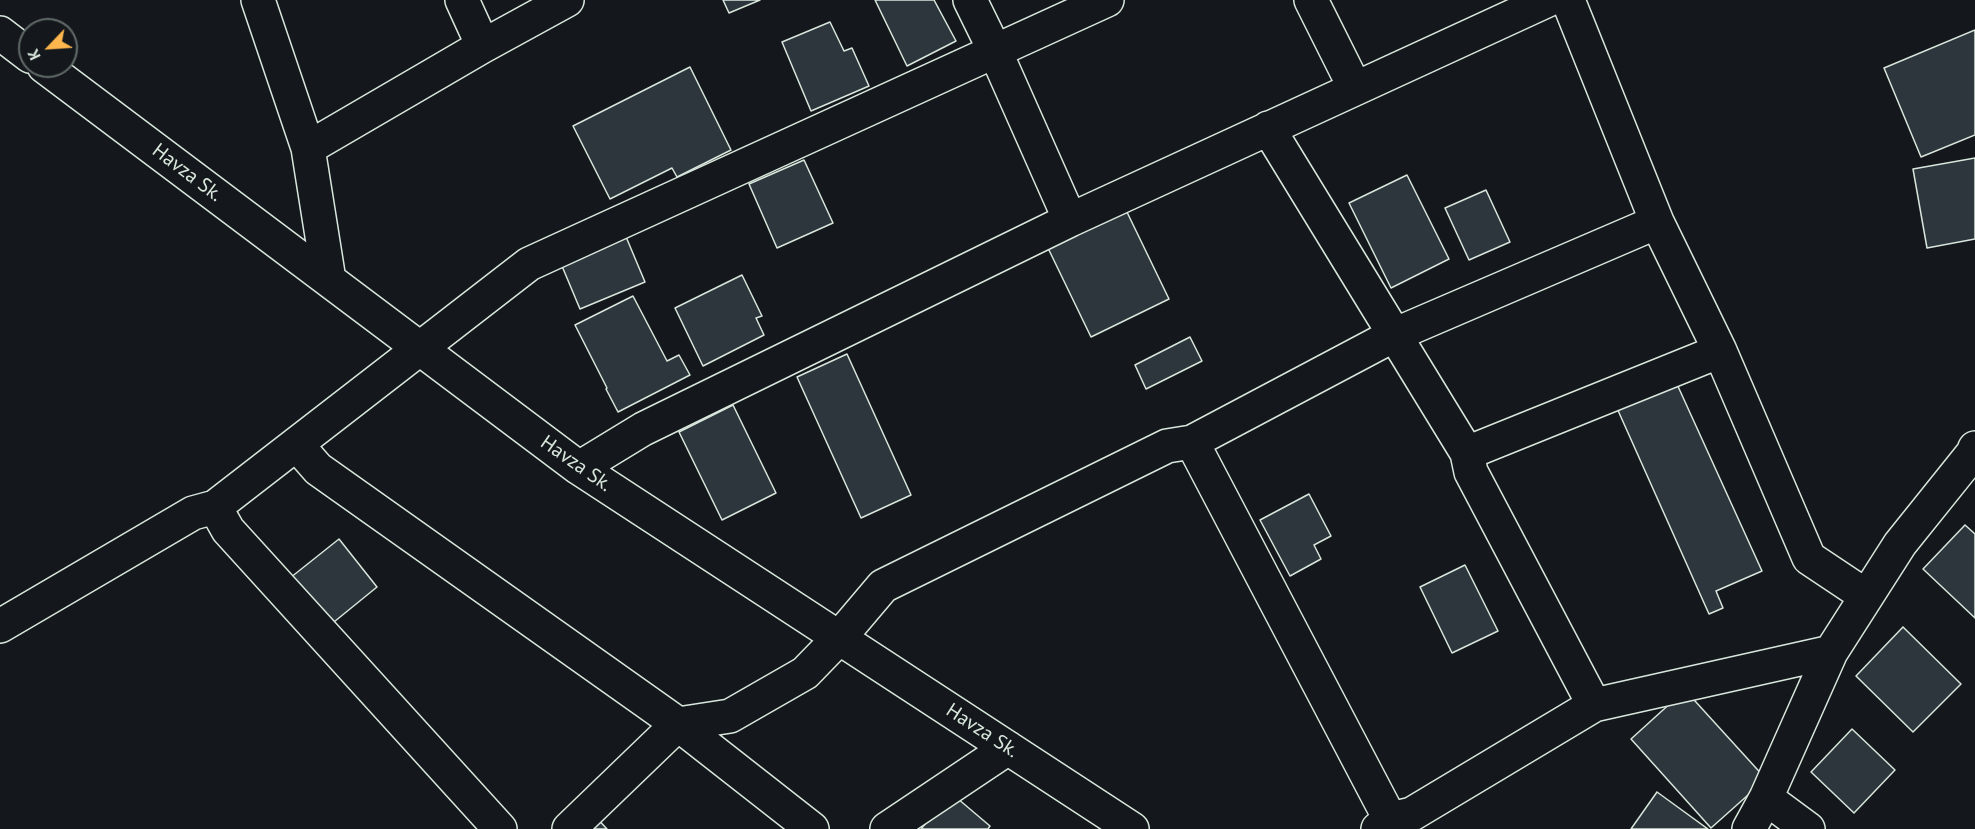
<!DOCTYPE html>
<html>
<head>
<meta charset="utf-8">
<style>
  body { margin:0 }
  #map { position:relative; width:1975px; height:829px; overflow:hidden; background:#14181c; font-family:"PT Sans",sans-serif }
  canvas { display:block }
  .north { position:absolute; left:18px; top:18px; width:60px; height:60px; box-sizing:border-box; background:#14181c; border:2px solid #626a69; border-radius:50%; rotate:245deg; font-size:16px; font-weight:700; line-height:24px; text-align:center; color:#d8e6dc }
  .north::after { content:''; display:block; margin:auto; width:21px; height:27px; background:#ffb74d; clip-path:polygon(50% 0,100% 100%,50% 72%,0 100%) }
</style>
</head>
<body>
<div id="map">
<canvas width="1975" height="829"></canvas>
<div class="north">K</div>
</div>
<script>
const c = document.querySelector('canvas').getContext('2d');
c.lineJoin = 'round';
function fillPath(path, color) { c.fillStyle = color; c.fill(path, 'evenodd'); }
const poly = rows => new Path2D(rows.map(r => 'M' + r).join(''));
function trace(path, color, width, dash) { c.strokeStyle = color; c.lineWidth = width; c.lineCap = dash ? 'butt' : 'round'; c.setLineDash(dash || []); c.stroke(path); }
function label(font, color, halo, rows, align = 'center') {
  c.font = font + ' "PT Sans",sans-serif'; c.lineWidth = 4.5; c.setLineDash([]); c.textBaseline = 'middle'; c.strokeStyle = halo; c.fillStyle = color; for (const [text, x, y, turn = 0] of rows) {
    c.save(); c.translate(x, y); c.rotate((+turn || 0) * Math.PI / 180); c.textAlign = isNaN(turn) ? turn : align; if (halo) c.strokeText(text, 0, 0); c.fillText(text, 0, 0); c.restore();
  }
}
const building = poly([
  [723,0,760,0,729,13,723,0],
  [875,0,934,0,956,41,907,66,875,0],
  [830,22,844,51,852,48,869,86,811,111,782,42,830,22],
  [1975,30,1975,135,1921,157,1884,68,1975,30],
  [690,67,731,150,677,177,672,168,610,199,573,126,690,67],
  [1975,158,1975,239,1927,248,1913,169,1975,158],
  [804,160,833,223,777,248,749,184,804,160],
  [1407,175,1449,259,1391,288,1349,203,1407,175],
  [1486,190,1510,242,1469,260,1445,208,1486,190],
  [1125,208,1169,299,1091,337,1047,246,1125,208],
  [624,232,645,282,580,309,559,259,624,232],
  [742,275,762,316,756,318,764,335,703,366,675,308,742,275],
  [633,296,667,361,679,355,690,375,618,412,606,389,607,388,575,325,633,296],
  [1190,337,1202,361,1146,389,1135,365,1190,337],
  [847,354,911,495,861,518,797,377,847,354],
  [1671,371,1762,571,1716,591,1723,608,1709,614,1612,397,1671,371],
  [733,405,776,493,722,520,679,432,733,405],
  [1309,494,1331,536,1314,545,1321,559,1290,576,1260,520,1309,494],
  [1965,525,1975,534,1975,618,1923,569,1965,525],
  [339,539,377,587,329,626,290,578,339,539],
  [1465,565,1498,631,1452,653,1420,587,1465,565],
  [1903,627,1961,684,1913,732,1856,676,1903,627],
  [1685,690,1766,779,1711,828,1631,739,1685,690],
  [1852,729,1895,770,1854,813,1811,772,1852,729],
  [1657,792,1708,829,1631,829,1657,792],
  [951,793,990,826,988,829,921,829,951,793],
  [593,814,607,829,577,829,593,814]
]);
fillPath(building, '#2c363c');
trace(building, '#d8e6dc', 1.5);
const minor = poly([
  [258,0,308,148,329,280],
  [462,0,483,46],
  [970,0,995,51,1070,220],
  [1311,0,1355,88],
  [1568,0,1657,222,1720,351,1809,558,1866,596],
  [0,33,30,56],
  [44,66,579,468,1132,829],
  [1268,128,1467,453,1471,472,1594,705],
  [308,148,483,46,567,0],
  [1192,442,1390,819],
  [297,445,318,469,678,724,812,829],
  [1467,453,1720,351],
  [579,468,643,429,1070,220,1548,0],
  [215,507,228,530,500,829],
  [0,626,193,513,215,507,529,264,1107,0],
  [1766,798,1808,829],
  [569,829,678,724,730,716,805,673,839,638,883,586,1167,446,1192,442,1394,335,1657,222],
  [887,829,1008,748],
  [1378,829,1390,819,1412,814,1594,705,1831,652],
  [1749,829,1766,798,1831,652,1900,544,1973,453,1975,448]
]);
trace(minor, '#d8e6dc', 36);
trace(minor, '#14181c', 33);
label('20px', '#d8e6dc', '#14181c', [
  ["Havza Sk.",187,173,37],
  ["Havza Sk.",576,464,35],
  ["Havza Sk.",982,731,33]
]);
</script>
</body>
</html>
